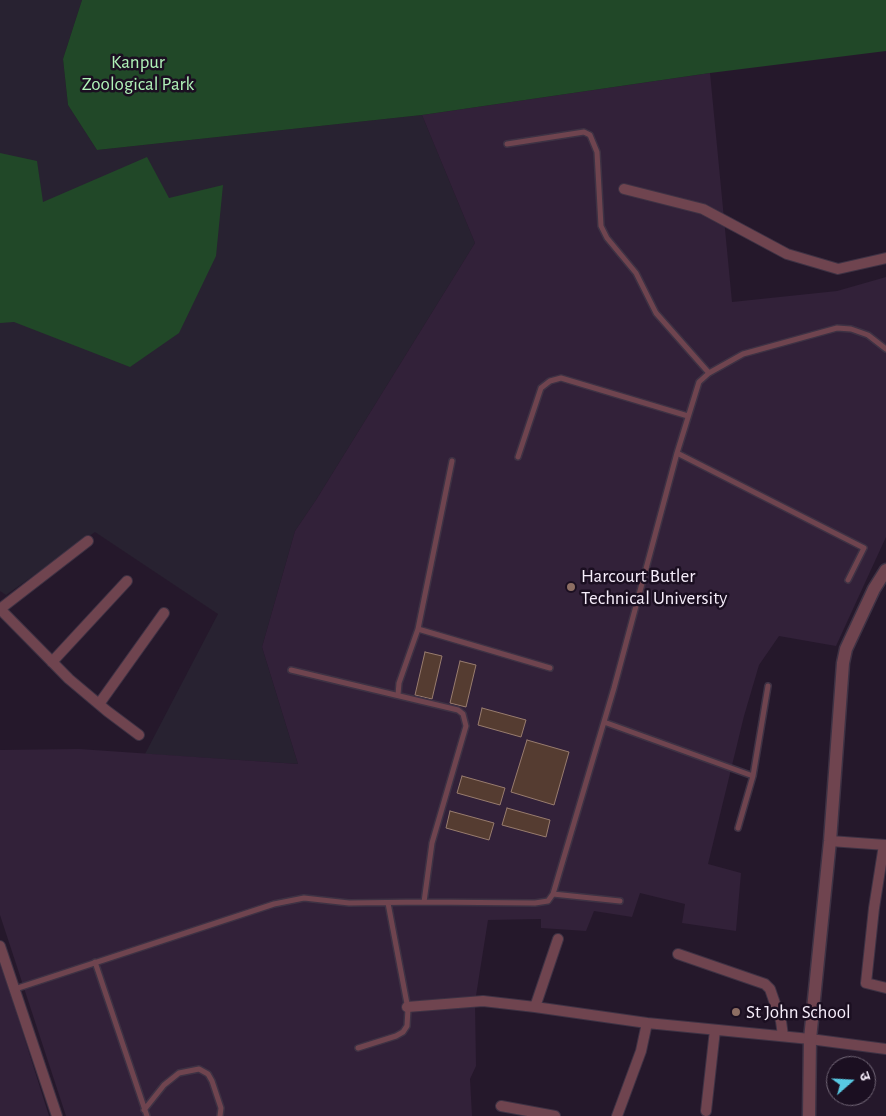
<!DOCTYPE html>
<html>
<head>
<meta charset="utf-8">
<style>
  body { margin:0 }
  #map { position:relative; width:886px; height:1116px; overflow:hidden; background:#25182b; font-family:"Alegreya Sans","Noto Sans Devanagari",sans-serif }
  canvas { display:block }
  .north { position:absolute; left:826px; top:1056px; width:50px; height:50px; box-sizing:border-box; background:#1b0f21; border:1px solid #736878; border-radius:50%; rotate:71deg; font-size:14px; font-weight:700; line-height:20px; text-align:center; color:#f6edfa }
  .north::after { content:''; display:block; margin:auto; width:18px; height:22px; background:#58c9e3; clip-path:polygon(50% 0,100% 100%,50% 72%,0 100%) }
</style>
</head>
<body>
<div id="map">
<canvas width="886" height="1116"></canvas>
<div class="north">उ</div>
</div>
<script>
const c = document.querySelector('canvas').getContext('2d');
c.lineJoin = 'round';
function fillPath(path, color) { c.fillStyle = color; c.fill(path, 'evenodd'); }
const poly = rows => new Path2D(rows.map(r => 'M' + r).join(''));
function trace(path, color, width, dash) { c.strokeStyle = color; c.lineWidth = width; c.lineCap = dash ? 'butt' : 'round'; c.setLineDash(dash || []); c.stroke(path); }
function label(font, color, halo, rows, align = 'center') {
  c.font = font + ' "Alegreya Sans",sans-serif'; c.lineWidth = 5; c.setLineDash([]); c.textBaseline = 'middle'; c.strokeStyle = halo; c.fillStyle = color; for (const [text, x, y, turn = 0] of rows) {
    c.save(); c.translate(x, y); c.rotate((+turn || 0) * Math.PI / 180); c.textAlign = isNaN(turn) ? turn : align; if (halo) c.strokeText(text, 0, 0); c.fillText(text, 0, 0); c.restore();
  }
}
fillPath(poly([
  [0,0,82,0,63,59,68,105,97,150,422,115,475,243,316,500,295,531,262,647,298,764,145,754,218,614,95,532,6,595,0,591]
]), '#282231');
fillPath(poly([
  [710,73,732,302,837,291,886,277,886,537,836,646,779,636,759,665,744,716,708,864,741,873,736,931,682,923,685,904,640,893,632,917,594,911,586,931,541,928,541,919,488,920,475,1002,476,1066,470,1079,472,1116,66,1116,0,915,0,750,79,749,298,764,262,647,295,531,316,500,475,243,422,115],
  [0,960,49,1116,0,1116]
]), '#322139');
fillPath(poly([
  [82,0,886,0,886,51,710,73,422,115,97,150,68,105,63,59],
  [0,153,37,161,43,202,147,157,169,198,223,185,216,256,179,333,130,367,14,322,0,323]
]), '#214828');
const building = poly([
  [425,652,442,656,432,699,415,695,425,652],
  [460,661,476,665,466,707,450,703,460,661],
  [482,708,526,720,521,737,478,725,482,708],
  [527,740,569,752,554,805,511,792,527,740],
  [462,776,505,788,500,805,457,793,462,776],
  [507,808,550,820,546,837,502,825,507,808],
  [450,811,494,823,489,840,446,828,450,811]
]);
fillPath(building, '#553c31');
trace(building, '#987c6e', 1);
const service = poly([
  [507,144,584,132,590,135,597,152,601,226,607,238,636,273,656,313,709,373],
  [677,453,864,548,848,580],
  [518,457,541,388,550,381,561,378,688,416],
  [418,629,550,668],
  [291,670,458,710,463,714,466,726,432,843,424,902],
  [398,695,399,683,418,629,452,461],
  [604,722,753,776,768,686],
  [738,828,753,776],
  [553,894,620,901],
  [95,962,147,1116],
  [15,989,274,904,304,898,349,903,424,902,535,903,548,901,553,894,614,688,677,453,699,382,709,373,743,354,837,328,851,329,868,335,886,349],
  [358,1048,396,1036,403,1032,407,1026,408,1009,388,903],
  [144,1110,164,1085,179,1073,199,1069,208,1074,212,1081,221,1108,220,1116]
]);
const minor = poly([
  [624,189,703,209,787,254,838,269,886,258],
  [0,609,69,679,107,711,139,735],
  [0,609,88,541],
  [52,662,127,581],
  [99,704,164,613],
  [830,841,886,845],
  [884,845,874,908,866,983,886,988],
  [0,946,57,1116],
  [678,954,765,984,770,989,781,1021,783,1036],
  [407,1007,483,1001,535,1007,647,1023,810,1039,886,1049],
  [535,1007,558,939],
  [501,1106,555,1116],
  [706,1111,715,1030],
  [617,1116,641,1051,647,1023]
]);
const tertiary = poly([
  [809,1116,810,1039,830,841,843,663,846,649,874,589,886,570]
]);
trace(service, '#3e3244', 8);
trace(minor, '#3e3244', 12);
trace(tertiary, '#3e3244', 15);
trace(service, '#6f444f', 5);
trace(minor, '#6f444f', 10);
trace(tertiary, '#6f444f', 12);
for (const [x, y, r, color] of [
  [571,587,5,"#8d6e63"],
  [736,1012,5,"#8d6e63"]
]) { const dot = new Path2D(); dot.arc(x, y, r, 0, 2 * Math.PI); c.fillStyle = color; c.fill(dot); trace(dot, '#1b0f21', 2); }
label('19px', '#b0f2b8', '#1b0f21', [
  ["Kanpur",138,62],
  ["Zoological Park",138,84]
]);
label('19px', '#f6edfa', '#1b0f21', [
  ["Harcourt Butler",581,576],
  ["Technical University",581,598],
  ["St John School",746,1012]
], 'left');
</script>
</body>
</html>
